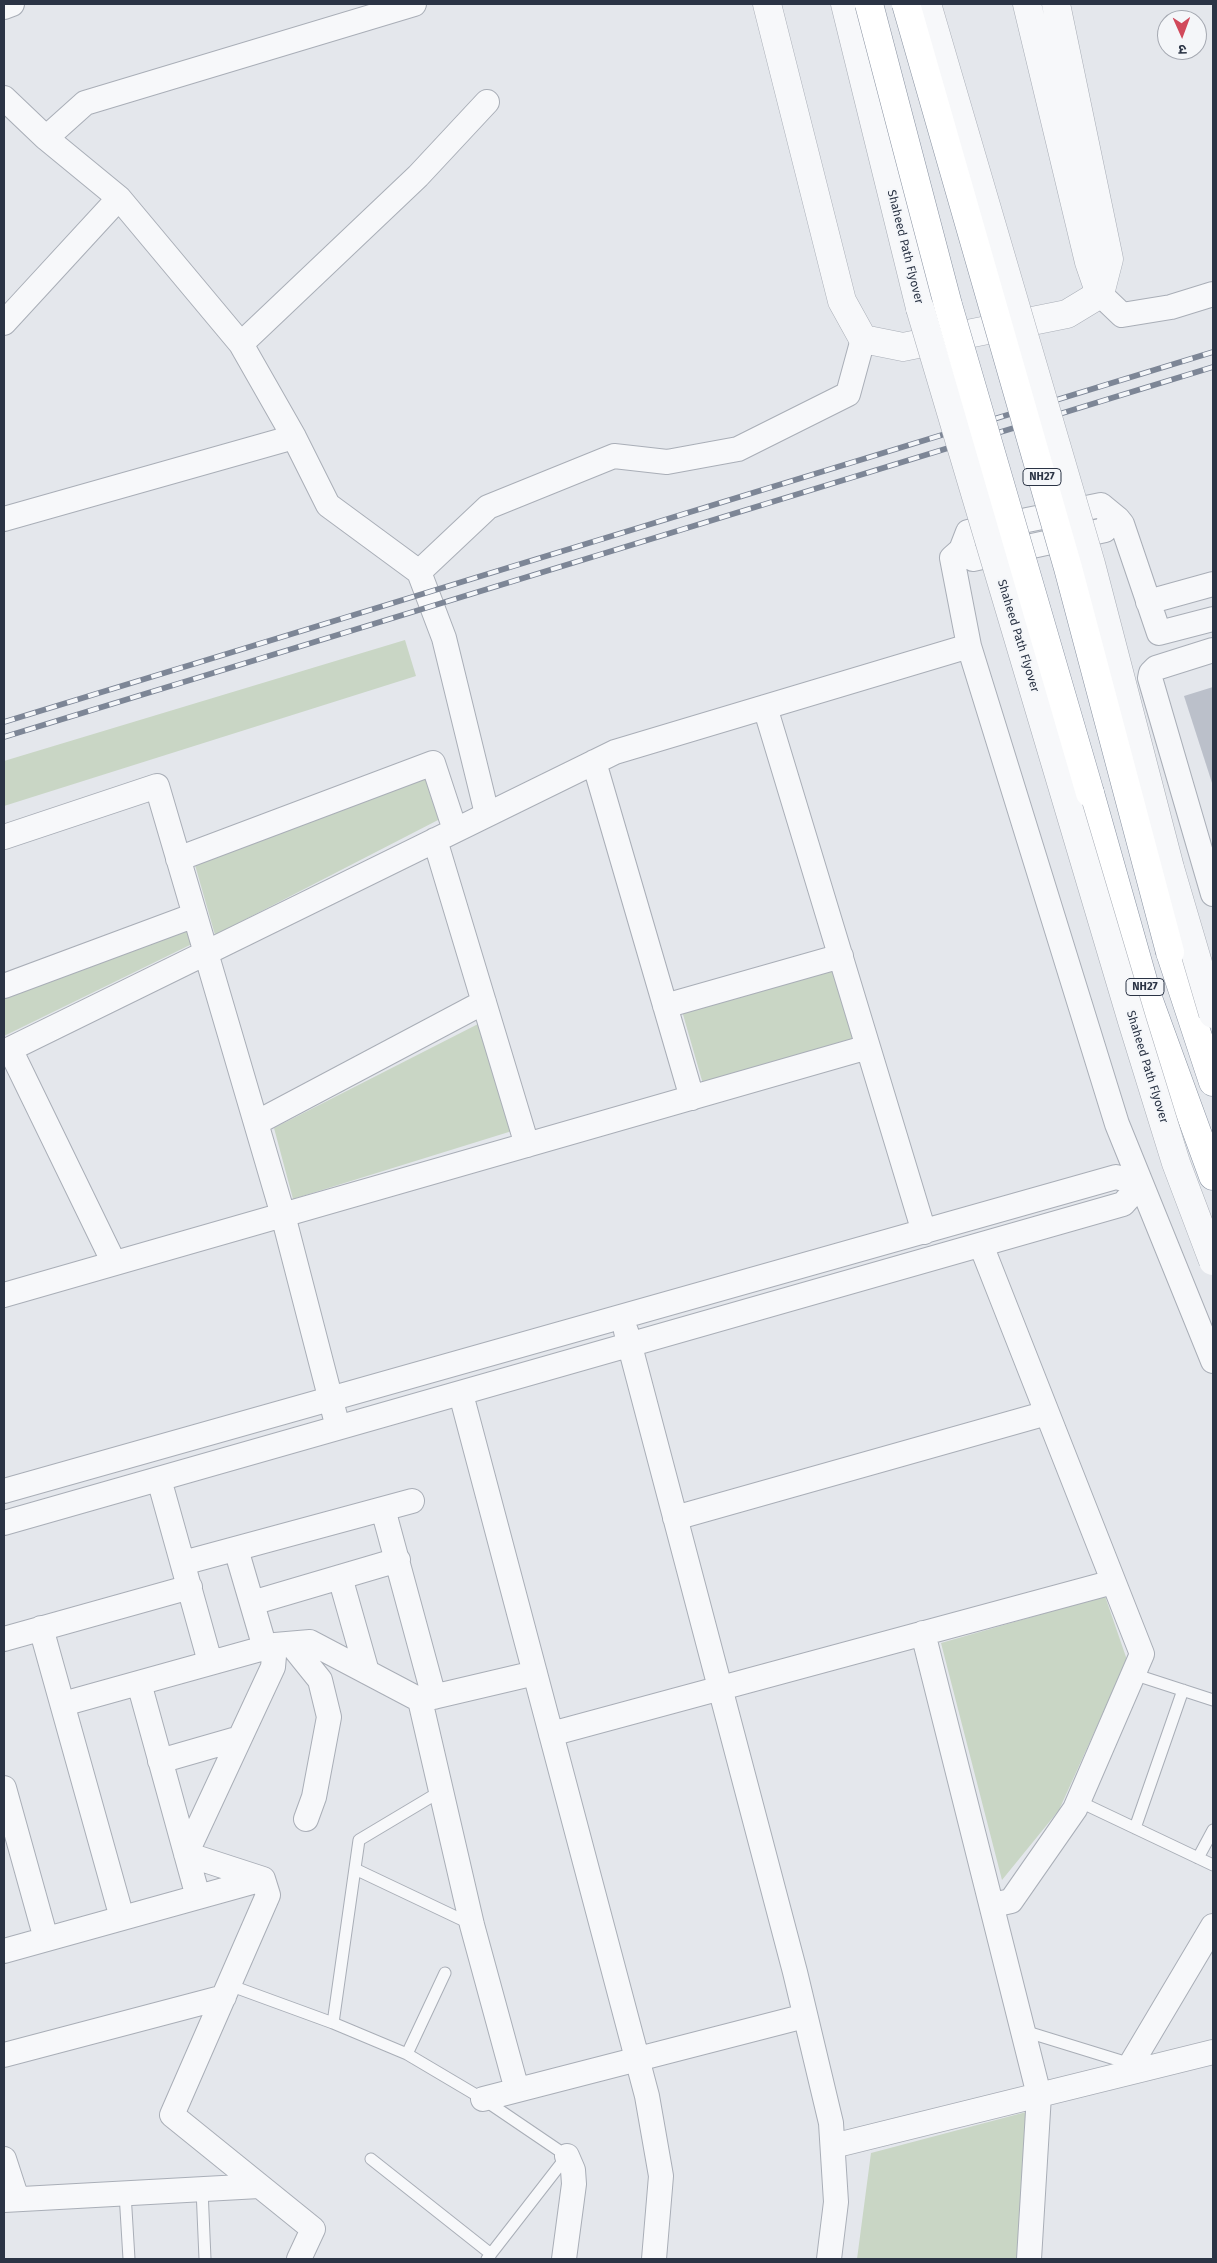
<!DOCTYPE html>
<html>
<head>
<meta charset="utf-8">
<style>
  body { margin:0 }
  #map { position:relative; width:1217px; height:2263px; overflow:hidden; background:#e4e7ec; font-family:"Fira Sans","Noto Sans Devanagari",sans-serif }
  canvas { display:block }
  .frame { position:absolute; inset:0; border:5px solid #2b3445; pointer-events:none }
  .north { position:absolute; left:1157px; top:10px; width:50px; height:50px; box-sizing:border-box; background:#f4f6f9; border:1px solid #a4a8b1; border-radius:50%; rotate:178deg; font-size:14px; font-weight:700; line-height:20px; text-align:center; color:#2b3445 }
  .north::after { content:''; display:block; margin:auto; width:18px; height:22px; background:#d1495b; clip-path:polygon(50% 0,100% 100%,50% 72%,0 100%) }
</style>
</head>
<body>
<div id="map">
<canvas width="1217" height="2263"></canvas>
<div class="frame"></div>
<div class="north">उ</div>
</div>
<script>
const c = document.querySelector('canvas').getContext('2d');
c.lineJoin = 'round';
function fillPath(path, color) { c.fillStyle = color; c.fill(path, 'evenodd'); }
const poly = rows => new Path2D(rows.map(r => 'M' + r).join(''));
function trace(path, color, width, dash) { c.strokeStyle = color; c.lineWidth = width; c.lineCap = dash ? 'butt' : 'round'; c.setLineDash(dash || []); c.stroke(path); }
function label(font, color, halo, rows, align = 'center') {
  c.font = font + ' "Fira Sans",sans-serif'; c.lineWidth = 4; c.setLineDash([]); c.textBaseline = 'middle'; c.strokeStyle = halo; c.fillStyle = color; for (const [text, x, y, turn = 0] of rows) {
    c.save(); c.translate(x, y); c.rotate((+turn || 0) * Math.PI / 180); c.textAlign = isNaN(turn) ? turn : align; if (halo) c.strokeText(text, 0, 0); c.fillText(text, 0, 0); c.restore();
  }
}
fillPath(poly([
  [405,640,416,676,4,806,4,761],
  [427,776,440,819,215,935,195,865],
  [189,928,194,943,4,1036,4,998],
  [833,968,854,1040,703,1084,682,1011],
  [480,1023,512,1131,293,1199,274,1128],
  [1105,1596,1127,1660,1059,1810,1002,1880,941,1643],
  [1030,2111,1017,2259,857,2259,871,2153]
]), '#c9d6c5');
fillPath(poly([
  [1213,687,1213,786,1184,696]
]), '#bbc0ca');
const service = poly([
  [1133,1674,1213,1700],
  [1078,1801,1213,1865],
  [1135,1828,1183,1690],
  [1198,1858,1213,1830],
  [355,1869,471,1924],
  [229,1985,333,2023,407,2054,483,2099,567,2156,487,2259],
  [333,2023,359,1840,441,1791],
  [1024,2031,1131,2064],
  [407,2054,445,1973],
  [371,2159,491,2254],
  [202,2189,205,2259],
  [125,2193,129,2259]
]);
const minor = poly([
  [4,7,12,4],
  [4,98,46,138,119,198,241,344,294,437,328,505,419,572,444,638,487,814],
  [46,138,85,103,414,4],
  [1100,294,1122,315,1171,307,1213,294],
  [4,323,119,198],
  [241,344,418,176,487,102],
  [4,519,294,437],
  [961,550,973,559,1105,530,1112,515],
  [419,572,488,507,614,456,667,462,738,449,848,394,863,339],
  [1148,602,1213,584],
  [1213,619,1159,633,1122,524,1118,519,1101,505,968,532,961,550,952,558,969,646,1117,1124,1213,1361],
  [1213,650,1156,668,1151,673,1150,678,1213,894],
  [765,707,924,1232],
  [594,762,692,1098],
  [4,837,157,786,283,1215,335,1416],
  [435,840,527,1145],
  [178,859,433,763,455,830],
  [4,986,195,915],
  [665,1006,841,956],
  [10,1049,114,1263],
  [4,1052,615,752,969,646],
  [256,1123,484,1002],
  [981,1245,1142,1654,1075,1809,1011,1901,993,1905],
  [4,1295,868,1047],
  [626,1331,795,1972,831,2123,836,2202,829,2259],
  [461,1394,647,2096,661,2176,654,2259],
  [159,1479,210,1662],
  [4,1491,1116,1177,1141,1184,1123,1204,4,1523],
  [383,1509,434,1697],
  [675,1518,1047,1413],
  [236,1549,265,1648],
  [183,1563,412,1501],
  [340,1577,367,1672],
  [252,1603,398,1560],
  [41,1628,122,1918],
  [923,1633,1039,2095,1029,2259],
  [4,1639,190,1587],
  [291,1644,320,1680,329,1717,314,1797,306,1819],
  [139,1683,198,1897],
  [420,1700,472,1925,517,2090],
  [63,1704,275,1645,310,1642,420,1700,535,1673],
  [551,1734,1113,1582],
  [160,1761,240,1738],
  [4,1788,46,1939],
  [263,1879,268,1895,172,2115,313,2229,299,2259],
  [263,1879,186,1854,273,1667,275,1645],
  [4,1951,263,1879],
  [4,2055,224,1997],
  [1134,2071,1131,2064,1213,1926],
  [483,2099,805,2016],
  [833,2146,1213,2052],
  [4,2159,17,2199],
  [4,2200,259,2186],
  [564,2259,574,2184,573,2170,567,2156]
]);
const tertiary = poly([
  [767,4,842,301,863,339,903,347,1067,314,1100,294,1109,259,1056,4],
  [845,4,920,308],
  [1027,4,1089,262,1100,294]
]);
const trunk = poly([
  [1090,793,1148,998,1213,1176],
  [1170,952,1213,1082]
]);
trace(service, '#a9aeb7', 13);
trace(minor, '#a9aeb7', 26);
trace(tertiary, '#a9aeb7', 29);
trace(trunk, '#8b94a3', 29);
trace(service, '#f7f8fa', 11);
trace(minor, '#f7f8fa', 24);
trace(tertiary, '#f7f8fa', 28);
trace(trunk, '#fff', 28);
const rail = poly([
  [4,722,1213,352],
  [4,737,1213,367]
]);
trace(rail, '#7d8696', 5.5);
trace(rail, '#f4f6f9', 4, [11]);
const tertiaryBridge = poly([
  [927,4,1091,564,1170,868,1213,1014],
  [920,308,1132,1021,1176,1163,1213,1261]
]);
const trunkBridge = poly([
  [869,4,948,305,1090,793],
  [906,4,1068,568,1170,952]
]);
trace(tertiaryBridge, '#a9aeb7', 29, []);
trace(trunkBridge, '#8b94a3', 29, []);
trace(tertiaryBridge, '#f7f8fa', 28);
trace(trunkBridge, '#fff', 28);
for (const [x, y, w] of [
  [1042,477,38],
  [1145,987,38]
]) { const box = new Path2D(); box.roundRect(x - w / 2, y - 8.5, w, 17, 4); c.fillStyle = '#f4f6f9'; c.fill(box); trace(box, '#2b3445', 1); }
label('bold 11px', '#2b3445', null, [
  ["NH27",1042,477],
  ["NH27",1145,987]
]);
label('12px', '#2b3445', '#f4f6f9', [
  ["Shaheed Path Flyover",905,247,76],
  ["Shaheed Path Flyover",1018,636,73],
  ["Shaheed Path Flyover",1147,1067,73]
]);
</script>
</body>
</html>
